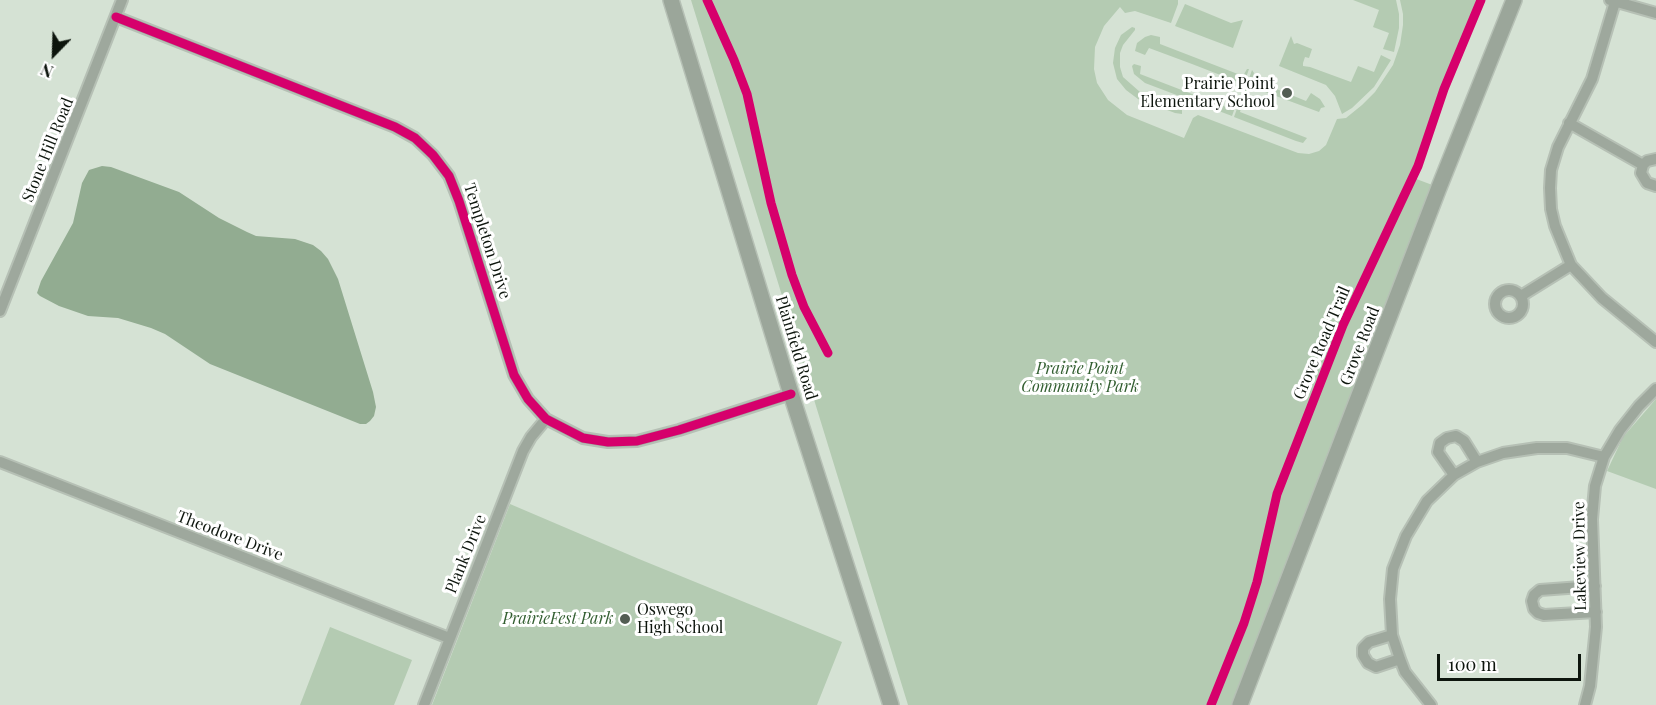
<!DOCTYPE html>
<html>
<head>
<meta charset="utf-8">
<style>
  body { margin:0 }
  #map { position:relative; width:1656px; height:705px; overflow:hidden; background:#d5e2d4; font-family:"Playfair Display",serif }
  canvas { display:block }
  .north { position:absolute; left:24px; top:24px; width:60px; height:60px; -webkit-text-stroke:4px #fff; paint-order:stroke; rotate:203deg; font-size:16px; font-weight:700; line-height:24px; text-align:center; color:#0d150d }
  .north::after { content:''; display:block; margin:auto; width:21px; height:27px; background:#0d150d; clip-path:polygon(50% 0,100% 100%,50% 72%,0 100%) }
  .scale { position:absolute; left:1437px; top:654px; width:144px; height:27px; box-sizing:border-box; border:3px solid #0d150d; border-top:0; padding-left:8px; font-size:18px; line-height:21px; white-space:nowrap; color:#0d150d; -webkit-text-stroke:4px #fff; paint-order:stroke }
</style>
</head>
<body>
<div id="map">
<canvas width="1656" height="705"></canvas>
<div class="north">N</div>
<div class="scale">100 m</div>
</div>
<script>
const c = document.querySelector('canvas').getContext('2d');
c.lineJoin = 'round';
function fillPath(path, color) { c.fillStyle = color; c.fill(path, 'evenodd'); }
const poly = rows => new Path2D(rows.map(r => 'M' + r).join(''));
function trace(path, color, width, dash) { c.strokeStyle = color; c.lineWidth = width; c.lineCap = dash ? 'butt' : 'round'; c.setLineDash(dash || []); c.stroke(path); }
function label(font, color, halo, rows, align = 'center') {
  c.font = font + ' "Playfair Display",serif'; c.lineWidth = 6; c.setLineDash([]); c.textBaseline = 'middle'; c.strokeStyle = halo; c.fillStyle = color; for (const [text, x, y, turn = 0] of rows) {
    c.save(); c.translate(x, y); c.rotate((+turn || 0) * Math.PI / 180); c.textAlign = isNaN(turn) ? turn : align; if (halo) c.strokeText(text, 0, 0); c.fillText(text, 0, 0); c.restore();
  }
}
fillPath(poly([
  [691,0,1178,0,1178,4,1171,23,1135,11,1125,13,1120,7,1104,26,1095,47,1094,69,1097,83,1108,100,1127,115,1184,138,1193,118,1198,115,1298,153,1309,154,1319,151,1326,145,1337,119,1346,118,1362,105,1375,92,1393,65,1400,45,1403,25,1403,14,1400,0,1478,0,1443,85,1429,130,1411,177,1435,186,1231,705,908,705],
  [1353,0,1396,0,1399,14,1399,28,1394,52,1383,49,1389,33,1373,27,1379,10],
  [1185,4,1231,23,1243,20,1233,48,1175,26],
  [1132,27,1135,28,1135,30,1123,45,1120,53,1120,67,1123,77,1140,92,1182,109,1182,114,1175,113,1138,99,1126,90,1117,79,1113,63,1115,48,1121,35],
  [1151,35,1160,37,1160,44,1243,76,1247,69,1249,69,1241,92,1239,90,1241,83,1192,64,1149,48,1145,55,1135,51,1137,43,1145,37],
  [1291,36,1294,44,1297,43,1312,49,1309,58,1305,57,1303,63,1303,66,1310,67,1351,82,1358,66,1374,72,1381,55,1391,60,1374,87,1352,108,1342,114,1335,96,1326,85,1279,66],
  [1134,64,1141,66,1140,74,1231,109,1234,102,1237,102,1232,116,1145,83,1134,74,1132,66],
  [1252,70,1254,73,1252,79,1306,101,1311,93,1320,99,1325,107,1321,108,1319,112,1249,86,1246,93,1244,93],
  [1239,103,1242,105,1240,112,1307,138,1303,143,1296,141,1234,117],
  [1656,399,1656,489,1607,471,1623,437],
  [510,504,639,559,842,642,817,705,432,705],
  [330,627,412,660,394,705,300,705]
]), '#b4cbb2');
fillPath(poly([
  [102,166,111,167,179,192,219,218,247,232,256,236,295,239,313,245,321,251,328,259,338,279,373,392,376,407,374,416,370,421,366,424,360,424,210,364,165,334,151,328,118,318,88,316,59,306,40,296,37,293,41,281,73,223,82,183,89,170]
]), '#92ac91');
const street = poly([
  [1610,0,1656,13],
  [1615,2,1592,79,1558,147,1551,170,1550,188,1551,209,1555,226,1571,265,1602,298,1656,342],
  [116,17,395,127,415,138,433,155,449,176,459,201,514,375,528,399,546,419,583,438,608,442,637,441,679,430,791,394],
  [1569,123,1643,165],
  [1656,159,1647,161,1643,165,1641,173,1647,183,1656,186],
  '1495 304a14 14 0 1 1 28 0a14 14 0 1 1-28 0Z',
  [1521,296,1571,265],
  [0,311,122,0],
  [0,462,449,638],
  [1454,475,1438,452,1440,443,1447,438,1456,436,1464,441,1477,462],
  [1595,586,1540,590,1534,595,1532,601,1534,609,1538,613,1544,615,1596,612],
  [1392,635,1369,642,1363,648,1363,655,1368,663,1376,667,1400,659],
  [424,705,523,451,531,437,546,419],
  [1431,705,1405,672,1400,659,1392,635,1390,599,1393,569,1406,536,1427,501,1454,475,1477,462,1503,453,1537,448,1567,448,1604,457],
  [1585,705,1590,686,1596,627,1592,519,1595,486,1604,457,1620,430,1639,406,1656,389]
]);
const secondary = poly([
  [671,0,791,394,891,705],
  [1240,705,1438,190,1514,0]
]);
trace(street, '#b6c0b5', 14);
trace(secondary, '#b6c0b5', 18);
trace(street, '#9ea89d', 10);
trace(secondary, '#9ba69a', 15);
trace(poly([
  [707,0,734,60,747,94,771,203,792,275,804,307,828,353],
  [116,17,395,127,415,138,433,155,449,176,459,201,514,375,528,399,546,419,583,438,608,442,637,441,679,430,791,394],
  [1211,705,1244,623,1257,582,1277,494,1343,325,1418,166,1444,89,1481,0]
]), '#d6006c', 9);
for (const [x, y, r, color] of [
  [1287,93,6,"#535d53"],
  [625,619,6,"#535d53"]
]) { const dot = new Path2D(); dot.arc(x, y, r, 0, 2 * Math.PI); c.fillStyle = color; c.fill(dot); trace(dot, '#fff', 2); }
label('16px', '#0d150d', '#fff', [
  ["Prairie Point",1275,84],
  ["Elementary School",1275,102],
  ["Oswego",637,610,"left"],
  ["High School",637,628,"left"]
], 'right');
label('16px', '#0d150d', '#fff', [
  ["Stone Hill Road",48,150,-68],
  ["Templeton Drive",487,241,72],
  ["Grove Road Trail",1322,343,-67],
  ["Grove Road",1360,346,-69],
  ["Plainfield Road",796,348,73],
  ["Theodore Drive",230,536,21],
  ["Plank Drive",466,554,-68],
  ["Lakeview Drive",1580,556,-91]
]);
label('italic 16px', '#325e30', '#fff', [
  ["Prairie Point",1080,369],
  ["Community Park",1080,387],
  ["PrairieFest Park",558,619]
]);
</script>
</body>
</html>
